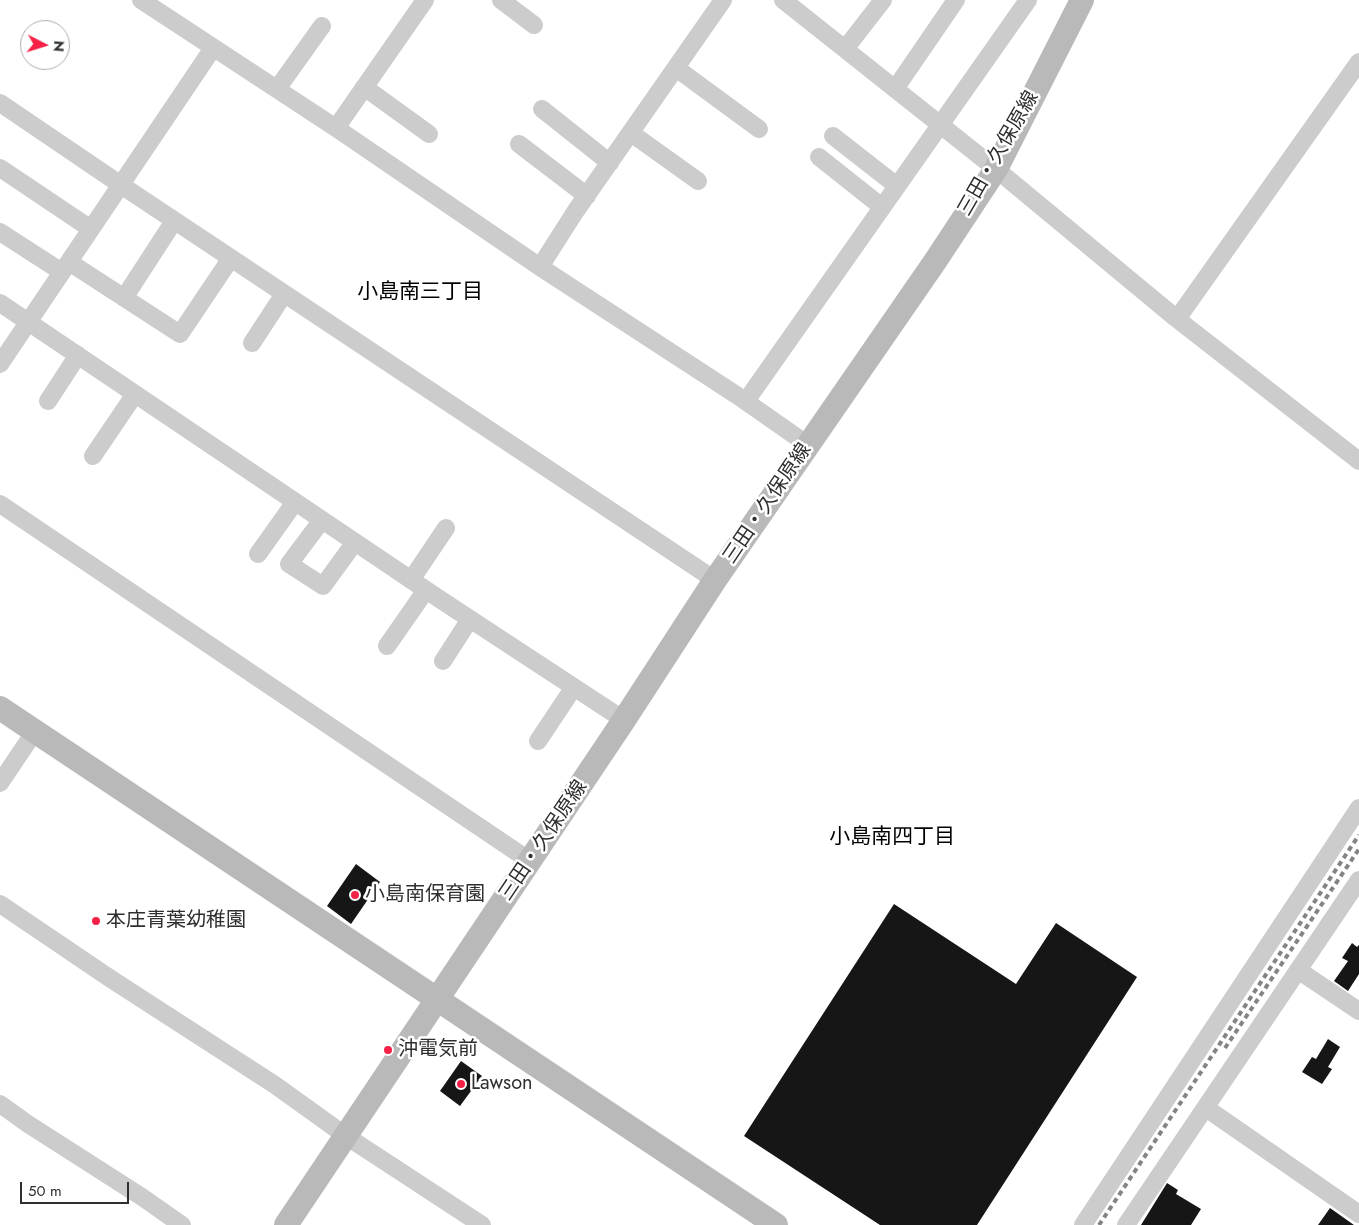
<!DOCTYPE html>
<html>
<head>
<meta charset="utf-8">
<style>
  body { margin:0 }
  #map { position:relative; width:1359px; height:1225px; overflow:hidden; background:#fff; font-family:Jost,sans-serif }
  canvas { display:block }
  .north { position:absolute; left:20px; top:20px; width:50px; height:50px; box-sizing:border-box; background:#fff; border:1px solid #acacac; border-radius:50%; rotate:95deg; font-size:14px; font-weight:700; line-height:20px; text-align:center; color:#2f2f2f }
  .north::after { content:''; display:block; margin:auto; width:18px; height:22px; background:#f62146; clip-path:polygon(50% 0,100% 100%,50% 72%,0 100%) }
  .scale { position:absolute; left:20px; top:1182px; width:109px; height:22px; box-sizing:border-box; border:2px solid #2f2f2f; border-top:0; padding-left:6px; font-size:15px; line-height:18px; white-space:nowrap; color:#2f2f2f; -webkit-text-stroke:4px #fff; paint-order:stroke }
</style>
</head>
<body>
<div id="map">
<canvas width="1359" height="1225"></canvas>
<div class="north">N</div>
<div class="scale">50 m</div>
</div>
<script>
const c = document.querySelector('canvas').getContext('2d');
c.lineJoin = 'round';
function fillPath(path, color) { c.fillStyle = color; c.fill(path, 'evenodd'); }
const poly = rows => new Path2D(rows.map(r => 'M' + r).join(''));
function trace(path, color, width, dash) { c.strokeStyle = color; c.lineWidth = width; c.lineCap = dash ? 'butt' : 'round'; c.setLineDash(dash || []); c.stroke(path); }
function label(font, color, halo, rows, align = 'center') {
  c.font = font + ' Jost,"Noto Sans JP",sans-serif'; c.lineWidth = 5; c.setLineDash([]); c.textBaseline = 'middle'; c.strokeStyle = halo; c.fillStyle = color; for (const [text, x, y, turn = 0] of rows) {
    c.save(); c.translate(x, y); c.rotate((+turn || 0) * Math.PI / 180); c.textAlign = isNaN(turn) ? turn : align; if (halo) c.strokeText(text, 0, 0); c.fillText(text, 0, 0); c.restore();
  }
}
fillPath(poly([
  [356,864,380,882,351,924,327,906],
  [894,904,1016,984,1056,923,1137,977,977,1225,880,1225,744,1136],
  [1352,943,1357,947,1359,945,1359,974,1348,991,1334,981,1348,961,1342,958],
  [1328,1039,1340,1047,1328,1067,1332,1069,1322,1084,1302,1072,1312,1057,1316,1059],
  [461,1061,482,1076,460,1106,440,1091],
  [1167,1183,1178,1190,1176,1194,1201,1209,1191,1225,1141,1225],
  [1330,1208,1354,1225,1318,1225]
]), '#161616');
trace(poly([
  [141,0,336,128,540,267,738,396,808,445],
  [501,0,534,25],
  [783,0,996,169,1177,319,1359,461],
  [845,49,883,0],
  [676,68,759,129],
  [364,87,429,134],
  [277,89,322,26],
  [895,89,956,0],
  [0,103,121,185,715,580],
  [542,109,610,163],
  [336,128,425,0],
  [631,133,698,181],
  [833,136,897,186],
  [519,144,587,196],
  [819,157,882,207],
  [0,168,91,229],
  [0,232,62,272],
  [69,262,180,334,231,258],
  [540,267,575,212,723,0],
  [124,298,174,221],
  [0,303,438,598,624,720],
  [1177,319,1359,62],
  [252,343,284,294],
  [0,364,213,48],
  [48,401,78,355],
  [746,401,1028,0],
  [93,456,135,394],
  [0,504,530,861],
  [322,520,289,564,323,586,355,542],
  [258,554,295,502],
  [411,580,446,528],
  [387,646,426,590],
  [443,661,470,619],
  [538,741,574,687],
  [0,783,35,731],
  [0,904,111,979,275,1085,346,1136,482,1225],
  [1298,970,1359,1011],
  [0,1104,28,1124,142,1197,182,1225],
  [1206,1108,1359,1214],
  [1083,1225,1359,808],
  [1126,1225,1359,880]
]), '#ccc', 18);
trace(poly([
  [0,708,776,1225],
  [286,1225,624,720,715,580,936,260,996,169,1082,0]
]), '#b9b9b9', 24);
trace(poly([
  [1225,1048,1359,849],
  [1099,1225,1359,835]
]), '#848484', 4, [5, 4]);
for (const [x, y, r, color] of [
  [355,895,5,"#f62146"],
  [96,921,5,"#f62146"],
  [388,1050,5,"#f62146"],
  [461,1084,5,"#f62146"]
]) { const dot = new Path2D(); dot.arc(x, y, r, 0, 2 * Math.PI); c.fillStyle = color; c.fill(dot); trace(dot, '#fff', 2); }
label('20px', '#2f2f2f', '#fff', [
  ["三田・久保原線",999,154,-60],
  ["三田・久保原線",768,504,-56],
  ["三田・久保原線",544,841,-56]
]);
label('20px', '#2f2f2f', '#fff', [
  ["小島南保育園",365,895],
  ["本庄青葉幼稚園",106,921],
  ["沖電気前",398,1050],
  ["Lawson",471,1084]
], 'left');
label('21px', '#000', '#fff', [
  ["小島南三丁目",420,293],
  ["小島南四丁目",892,838]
]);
</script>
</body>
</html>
